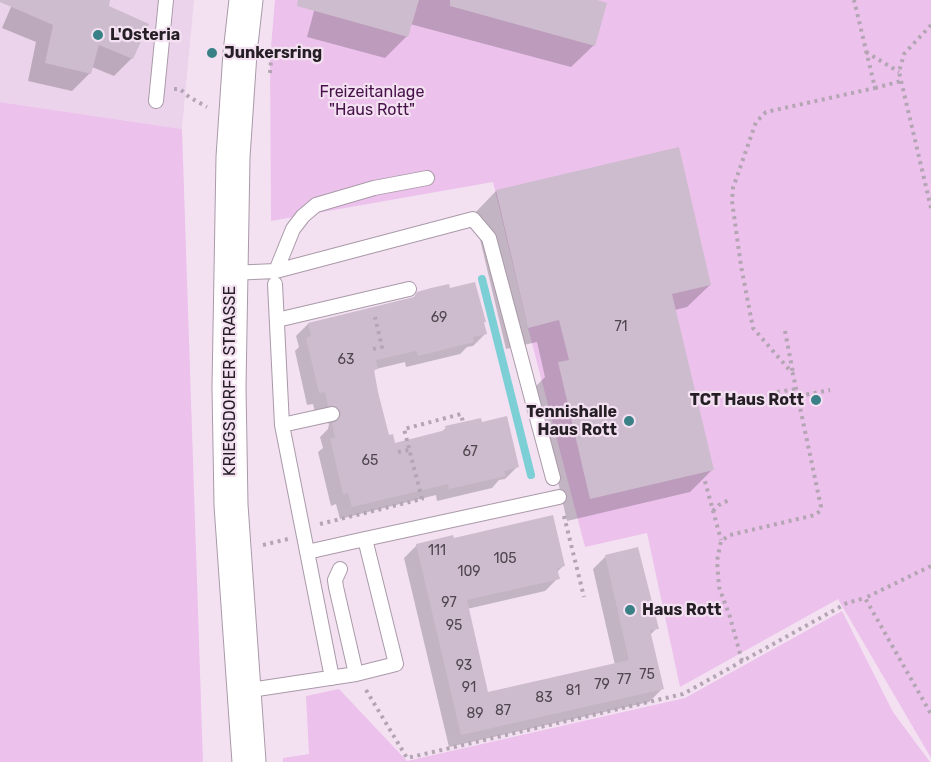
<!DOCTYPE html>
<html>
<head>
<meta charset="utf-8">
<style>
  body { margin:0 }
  canvas { display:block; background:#f3e1f2 }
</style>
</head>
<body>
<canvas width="931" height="762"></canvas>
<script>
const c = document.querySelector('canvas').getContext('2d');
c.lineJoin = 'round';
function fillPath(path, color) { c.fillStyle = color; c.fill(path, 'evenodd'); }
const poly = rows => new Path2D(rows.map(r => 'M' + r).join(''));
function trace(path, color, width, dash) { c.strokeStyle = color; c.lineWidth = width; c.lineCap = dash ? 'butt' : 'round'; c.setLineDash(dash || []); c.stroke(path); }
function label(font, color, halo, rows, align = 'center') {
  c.font = font + ' Rubik,sans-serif'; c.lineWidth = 4.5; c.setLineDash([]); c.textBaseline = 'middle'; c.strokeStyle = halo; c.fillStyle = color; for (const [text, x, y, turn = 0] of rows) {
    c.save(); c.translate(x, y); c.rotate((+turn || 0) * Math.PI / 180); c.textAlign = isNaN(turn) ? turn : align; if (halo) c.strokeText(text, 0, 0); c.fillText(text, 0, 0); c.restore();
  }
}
fillPath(poly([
  [0,0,194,0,182,129,0,102]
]), '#ebd4eb');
fillPath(poly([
  [275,0,931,0,931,758,838,599,680,687,647,533,585,547,528,328,493,182,271,221,270,59],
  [0,102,182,129,203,762,0,762],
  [842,611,893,712,930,762,283,762,283,758,309,754,306,696,339,689,407,761,685,698]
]), '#ecc2ec');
fillPath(poly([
  [14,0,109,0,107,7,132,58,114,76,92,67,90,73,72,91,28,81,36,42,2,28],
  [317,0,597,0,594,45,571,67,410,24,407,36,385,58,307,37],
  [496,191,710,285,687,307,675,310,712,470,690,492,567,521,536,386,545,377,537,342,506,349,474,214],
  [308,324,485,334,473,346,467,347,460,354,406,367,405,362,376,369,373,372,388,436,394,445,440,433,446,428,517,467,505,479,499,480,492,488,437,501,436,495,340,519,336,504,331,506,318,452,323,448,320,437,328,429,329,424,323,417,316,417,313,404,307,405,295,351,299,347,296,336],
  [453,539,564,565,557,572,558,578,545,591,467,609,487,694,615,665,593,569,606,556,657,628,650,635,662,689,649,702,449,747,404,558,417,545]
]), '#0003');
trace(poly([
  [482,279,531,475]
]), '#7ccfd5', 8);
fillPath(poly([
  [0,0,110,0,109,6,149,24,133,59,99,45,91,74,45,63,53,25,0,2],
  [298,0,419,0,408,37,297,6],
  [450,0,597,0,607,3,595,46,450,6],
  [679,147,711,285,672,294,714,470,590,499,558,362,569,360,559,320,528,328,496,190],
  [475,282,486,322,484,322,487,334,473,337,474,342,418,356,416,351,376,360,378,369,374,370,378,392,389,435,393,434,395,443,446,430,445,426,481,418,482,422,507,416,519,467,504,471,506,476,449,489,448,484,352,507,348,493,343,494,330,438,335,438,332,423,338,420,341,412,335,406,328,406,325,392,319,393,306,338,311,336,308,323,414,297,417,292,431,288,449,284,450,288],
  [553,515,565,566,557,568,560,579,467,600,488,692,629,660,605,555,638,547,659,629,650,630,664,689,461,735,416,544,453,535,454,538]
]), '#cdbccd');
const service = poly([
  [156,101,166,0],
  [276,271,293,229,303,216,316,205,374,188,427,178],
  [230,273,276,271,473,219,489,238,553,478],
  [275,284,282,425,332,678],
  [277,320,409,289],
  [282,425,332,414],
  [307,552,365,539],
  [340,569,335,580,336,587,356,674],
  [244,691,356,674,396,664,365,539,559,497]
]);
const secondary = poly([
  [246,0,240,53,233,157,229,387,231,505,249,762]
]);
trace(service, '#aa9aa9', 16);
trace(secondary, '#aa9aa9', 35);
trace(poly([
  [931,25,904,54,899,72,931,208],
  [866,52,899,72],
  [270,73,272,48],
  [875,88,901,81],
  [174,89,180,89,189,97,207,107],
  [785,331,793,373],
  [373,349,382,347,375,317],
  [777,392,797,389],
  [799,396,830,390],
  [398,452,409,450],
  [703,474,721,540],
  [713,511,719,505,731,499],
  [564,516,584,597],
  [320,524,422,499,404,429,461,414,463,422],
  [263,545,288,539],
  [931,566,865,598,931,714],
  [742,661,730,617,719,587,717,561,721,541,730,535,815,515,820,511,821,507,793,374,753,328,741,266,732,201,733,188,756,122,766,112,875,88,854,0],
  [366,690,407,758,683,694,847,603,865,598]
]), '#b3a5b3', 4, [3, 4.5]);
trace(service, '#fff', 14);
trace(secondary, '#fff', 33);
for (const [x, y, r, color] of [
  [98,35,6,"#398186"],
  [212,53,6,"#398186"],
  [816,400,6,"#398186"],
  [629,421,6,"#398186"],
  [630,610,6,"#398186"]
]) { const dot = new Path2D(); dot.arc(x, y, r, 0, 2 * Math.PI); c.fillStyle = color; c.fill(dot); trace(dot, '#f3e1f2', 2); }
label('14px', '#4f464f', null, [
  ["69",439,318],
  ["71",621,327],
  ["63",346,360],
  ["67",470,452],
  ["65",370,461],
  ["111",437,551],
  ["105",505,559],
  ["109",469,572],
  ["97",449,603],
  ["95",454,626],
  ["93",464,666],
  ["75",647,675],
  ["77",624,680],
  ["79",602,685],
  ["91",469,688],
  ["81",573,691],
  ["83",544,698],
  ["87",503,711],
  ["89",475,714]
]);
label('bold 16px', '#251f25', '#f3e1f2', [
  ["L'Osteria",110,35],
  ["Junkersring",224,53],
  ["TCT Haus Rott",804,400,"right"],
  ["Tennishalle",617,412,"right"],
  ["Haus Rott",617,430,"right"],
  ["Haus Rott",642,610]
], 'left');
label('16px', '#47114a', '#f3e1f2', [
  ["Freizeitanlage",372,92],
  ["\"Haus Rott\"",372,110]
]);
label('16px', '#251f25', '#f3e1f2', [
  ["KRIEGSDORFER STRASSE",230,381,-90]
]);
</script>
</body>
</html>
